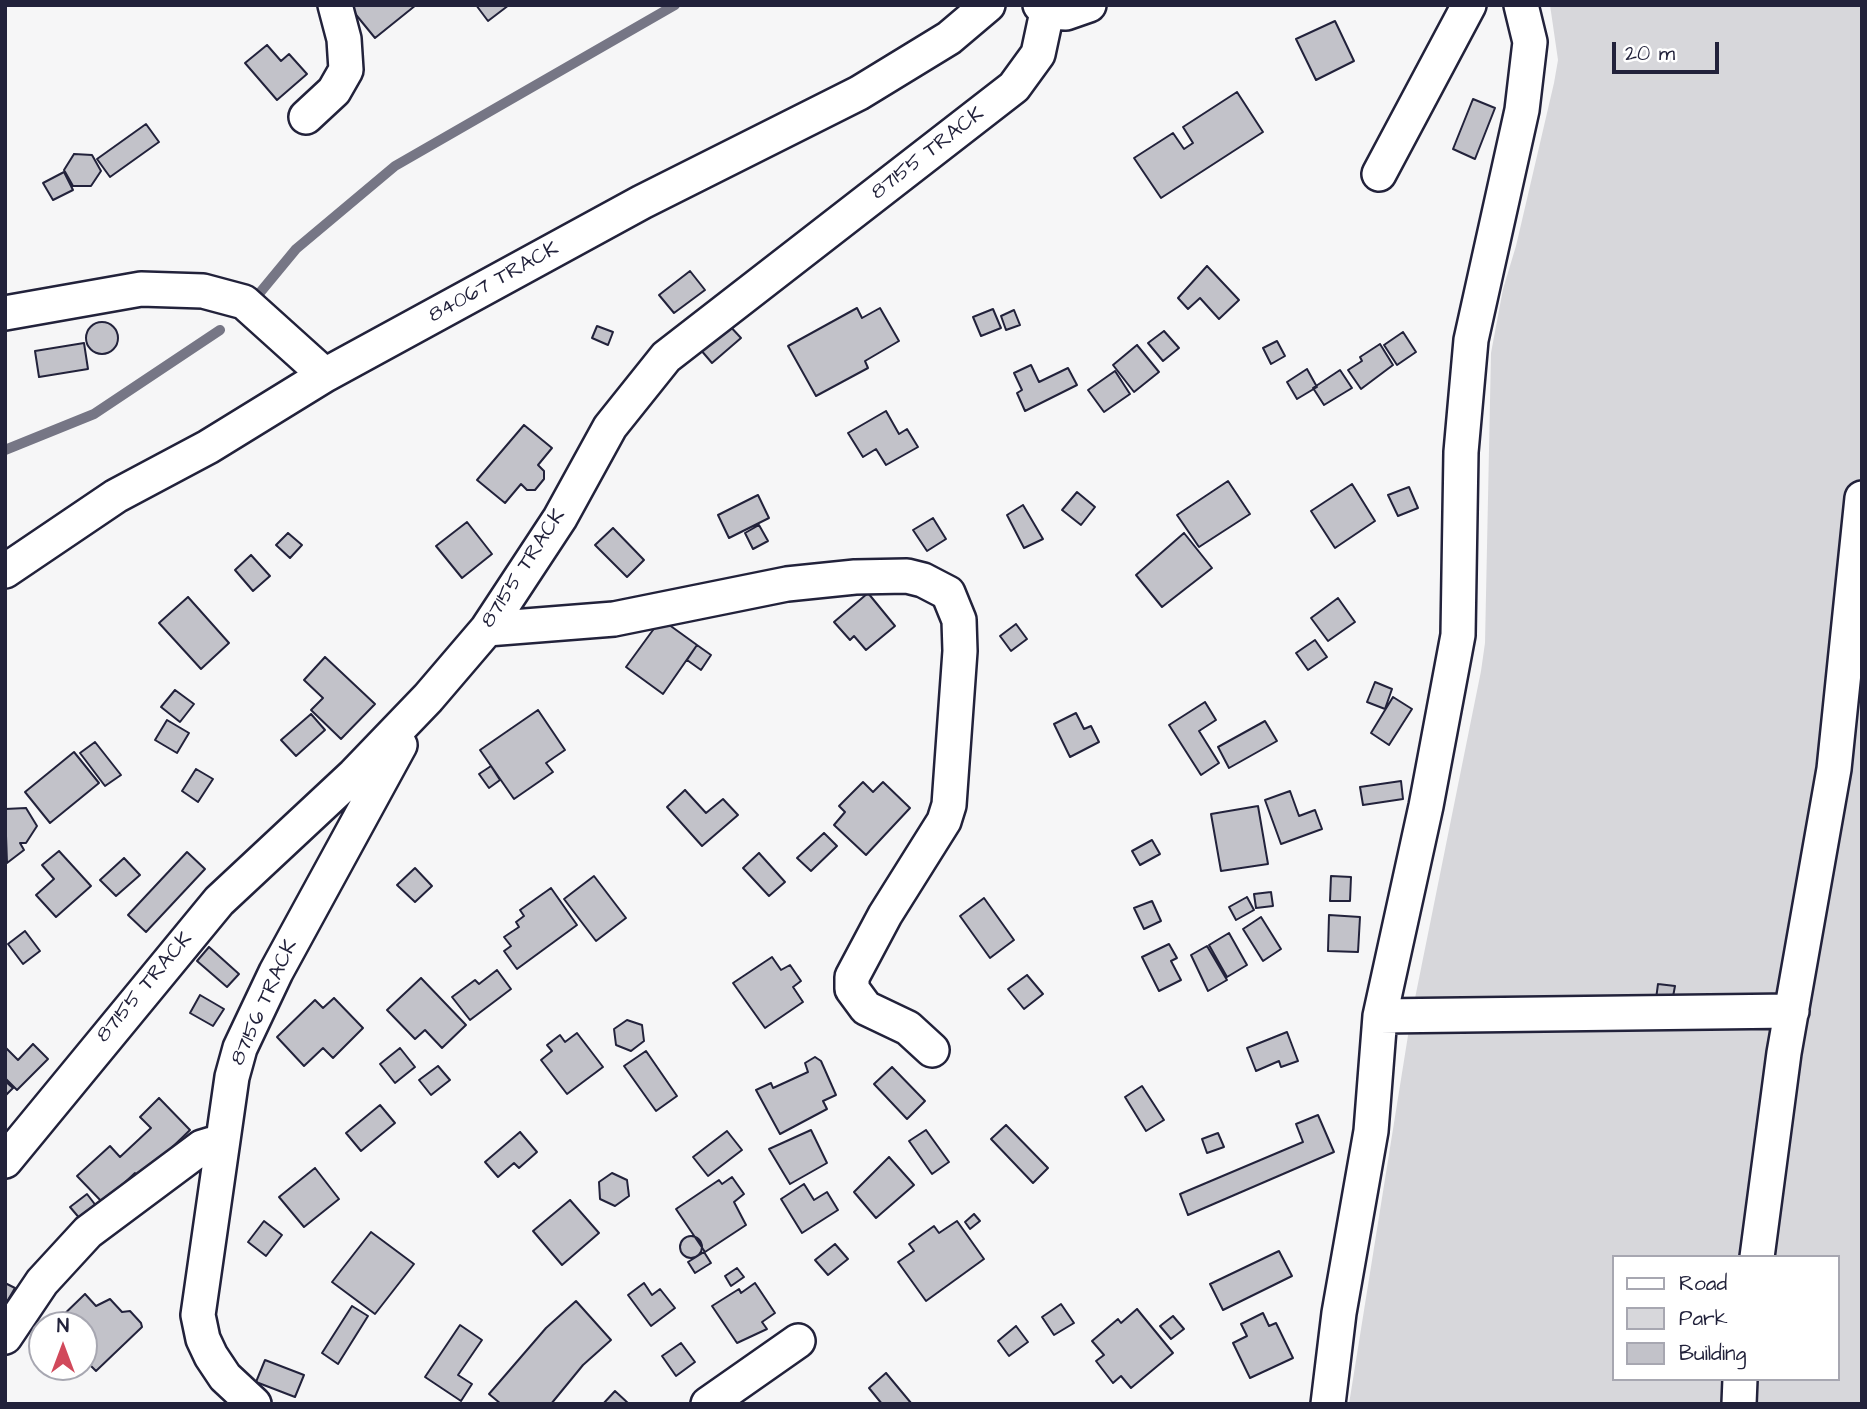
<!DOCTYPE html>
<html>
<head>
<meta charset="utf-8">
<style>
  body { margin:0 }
  #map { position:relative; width:1867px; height:1409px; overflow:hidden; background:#f6f6f7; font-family:"Architects Daughter",sans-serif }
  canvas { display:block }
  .frame { position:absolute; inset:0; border:7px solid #22223b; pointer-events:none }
  .legend { position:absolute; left:1612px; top:1255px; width:228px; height:126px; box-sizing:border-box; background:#fff; border:2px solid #a7a7b1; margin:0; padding:9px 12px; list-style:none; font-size:21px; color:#22223b }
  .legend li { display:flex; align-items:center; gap:14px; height:35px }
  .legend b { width:35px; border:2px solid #a7a7b1 }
  .north { position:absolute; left:28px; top:1311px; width:70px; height:70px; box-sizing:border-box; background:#fff; border:2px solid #a7a7b1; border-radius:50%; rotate:0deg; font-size:19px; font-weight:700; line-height:28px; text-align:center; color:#22223b }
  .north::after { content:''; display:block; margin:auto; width:24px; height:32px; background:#d1495b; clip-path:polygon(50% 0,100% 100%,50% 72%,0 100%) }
  .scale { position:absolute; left:1612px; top:42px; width:107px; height:32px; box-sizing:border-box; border:4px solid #22223b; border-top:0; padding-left:9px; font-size:21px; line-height:24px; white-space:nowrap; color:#22223b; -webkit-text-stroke:5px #fff; paint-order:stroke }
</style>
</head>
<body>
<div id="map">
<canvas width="1867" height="1409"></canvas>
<div class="frame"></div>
<ul class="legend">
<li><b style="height:9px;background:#fff"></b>Road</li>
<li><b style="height:19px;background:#d7d7db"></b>Park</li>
<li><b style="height:19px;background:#c2c2c9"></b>Building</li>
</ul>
<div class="north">N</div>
<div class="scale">20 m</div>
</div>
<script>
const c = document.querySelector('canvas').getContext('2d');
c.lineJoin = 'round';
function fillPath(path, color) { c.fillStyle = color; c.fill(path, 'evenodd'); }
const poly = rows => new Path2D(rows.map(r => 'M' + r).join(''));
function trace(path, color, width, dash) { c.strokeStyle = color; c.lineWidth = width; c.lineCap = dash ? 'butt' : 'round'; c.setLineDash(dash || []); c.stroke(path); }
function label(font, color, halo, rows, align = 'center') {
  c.font = font + ' "Architects Daughter",sans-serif'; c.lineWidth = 5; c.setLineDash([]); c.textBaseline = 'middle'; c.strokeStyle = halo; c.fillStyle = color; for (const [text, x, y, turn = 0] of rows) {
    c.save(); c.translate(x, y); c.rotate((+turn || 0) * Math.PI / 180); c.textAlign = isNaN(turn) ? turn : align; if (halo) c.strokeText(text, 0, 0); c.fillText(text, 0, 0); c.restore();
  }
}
fillPath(poly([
  [1550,5,1862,5,1862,1404,1349,1404,1410,1023,1481,671,1485,643,1491,353,1503,289,1516,246,1554,83,1558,60],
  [1613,1257,1837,1257,1837,1379,1613,1379]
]), '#d7d7db');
trace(poly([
  [258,295,296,249,395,166,675,5],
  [5,450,94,414,220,330]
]), '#767685', 10);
const building = poly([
  [348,5,416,5,375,38,348,5],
  [476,5,509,5,488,21,476,5],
  [1335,21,1354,61,1316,80,1296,39,1335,21],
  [267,45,281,61,289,54,307,74,277,100,245,63,267,45],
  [1237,92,1263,132,1161,198,1134,158,1173,133,1184,149,1193,143,1183,127,1237,92],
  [1473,99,1495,108,1475,159,1453,149,1473,99],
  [146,124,159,142,110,177,97,159,146,124],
  [74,154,92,155,101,171,91,186,73,186,64,170,74,154],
  [64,172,73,190,53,200,43,183,64,172],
  [1207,266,1239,300,1219,319,1200,298,1188,309,1178,298,1207,266],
  [690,271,705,290,674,313,659,295,690,271],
  [857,308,862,318,880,308,899,341,865,361,868,368,816,396,788,346,857,308],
  [993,309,1001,328,981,336,973,317,993,309],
  [1014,310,1020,325,1006,330,1001,316,1014,310],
  '86 338a16 16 0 1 1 32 0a16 16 0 1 1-32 0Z',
  [728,324,741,338,712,363,700,349,728,324],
  [597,326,613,332,608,345,592,338,597,326],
  [1164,331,1179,348,1163,361,1148,343,1164,331],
  [1403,332,1416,352,1397,365,1384,345,1403,332],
  [1277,341,1285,356,1271,364,1263,348,1277,341],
  [84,343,88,369,39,377,35,351,84,343],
  [1380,344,1393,365,1361,389,1348,370,1362,361,1360,357,1380,344],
  [1137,345,1159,372,1134,392,1113,365,1137,345],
  [1031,365,1039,382,1068,368,1077,385,1025,411,1017,393,1022,390,1014,373,1031,365],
  [1307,369,1317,387,1297,399,1287,382,1307,369],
  [1340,370,1352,388,1324,405,1313,388,1340,370],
  [1115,371,1130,394,1104,412,1088,390,1115,371],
  [886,411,899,434,907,429,918,447,886,465,876,449,863,457,848,433,886,411],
  [524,425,552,448,538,465,544,471,544,479,535,490,527,490,521,484,505,503,477,480,524,425],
  [1228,481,1250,514,1199,547,1177,515,1228,481],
  [1352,484,1375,521,1335,548,1311,511,1352,484],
  [1409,487,1418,508,1398,516,1388,495,1409,487],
  [1077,492,1095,507,1081,525,1062,510,1077,492],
  [758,495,769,518,729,538,718,515,758,495],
  [1023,505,1043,539,1024,548,1007,515,1023,505],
  [933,518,946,539,927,551,913,530,933,518],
  [467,522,492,554,462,578,436,546,467,522],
  [759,525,768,541,753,549,745,533,759,525],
  [613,528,644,560,627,577,595,545,613,528],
  [288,533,302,545,290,558,276,545,288,533],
  [1184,533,1212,568,1162,607,1136,575,1184,533],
  [251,555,270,576,253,591,235,570,251,555],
  [868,593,895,626,866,650,854,636,850,640,834,622,868,593],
  [188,597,229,643,201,669,159,623,188,597],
  [1338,598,1355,622,1328,641,1311,618,1338,598],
  [661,619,697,645,663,694,626,667,661,619],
  [1016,624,1027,639,1011,651,1000,636,1016,624],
  [1315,640,1327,657,1308,670,1296,653,1315,640],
  [697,645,711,655,701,670,687,660,697,645],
  [325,657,375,704,341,739,311,710,323,698,304,680,325,657],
  [1375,682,1392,689,1385,709,1367,702,1375,682],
  [175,690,194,704,180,722,161,707,175,690],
  [1393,697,1412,709,1389,745,1371,733,1393,697],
  [1205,702,1216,720,1199,731,1219,763,1201,775,1169,725,1205,702],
  [538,710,565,750,546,763,553,772,514,799,480,750,538,710],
  [1076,713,1084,729,1091,726,1099,742,1070,757,1054,724,1076,713],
  [311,714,325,730,296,756,281,740,311,714],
  [167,720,189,733,177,753,155,740,167,720],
  [1265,721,1277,741,1229,768,1218,747,1265,721],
  [95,742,121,775,105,786,80,753,95,742],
  [74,752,99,783,50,823,25,792,74,752],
  [491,766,500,780,489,788,479,774,491,766],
  [196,769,213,779,198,802,182,791,196,769],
  [1401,781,1403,799,1363,805,1360,787,1401,781],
  [863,782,873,792,883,782,910,808,866,855,834,825,845,812,839,806,863,782],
  [685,790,706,813,723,799,738,815,702,846,667,807,685,790],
  [1290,791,1299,816,1315,810,1322,829,1281,844,1265,800,1290,791],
  [1258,806,1268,864,1221,871,1211,814,1258,806],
  [26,808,37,826,26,843,20,843,24,850,7,863,5,809,26,808],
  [824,833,837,846,811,871,797,858,824,833],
  [1152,840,1160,854,1140,865,1132,851,1152,840],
  [59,851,91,886,56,917,36,895,54,879,42,865,59,851],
  [187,852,205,869,146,932,128,915,187,852],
  [759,853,785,882,769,896,743,868,759,853],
  [124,858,140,875,116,896,100,880,124,858],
  [415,868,432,886,415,902,397,885,415,868],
  [594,876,626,918,596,941,564,899,594,876],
  [1331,876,1351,877,1350,901,1330,901,1331,876],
  [551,888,577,925,517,969,504,951,511,946,504,937,519,927,516,922,524,916,520,910,551,888],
  [1271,892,1273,906,1256,908,1254,894,1271,892],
  [1247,897,1254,910,1236,920,1229,907,1247,897],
  [984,898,1014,940,990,958,960,916,984,898],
  [1152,901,1161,921,1144,929,1134,908,1152,901],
  [1329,915,1360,917,1358,952,1328,951,1329,915],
  [1261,917,1281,949,1263,961,1243,929,1261,917],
  [25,931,40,951,23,964,8,944,25,931],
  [1229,933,1247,965,1227,977,1209,945,1229,933],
  [1169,944,1177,958,1171,961,1181,980,1159,991,1142,957,1169,944],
  [1207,946,1227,980,1208,991,1191,955,1207,946],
  [209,947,239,974,227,987,197,961,209,947],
  [772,957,781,970,790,965,801,981,793,987,803,1002,765,1028,733,983,772,957],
  [497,970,511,989,470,1020,452,997,475,980,479,984,497,970],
  [1027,975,1043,994,1024,1009,1008,989,1027,975],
  [421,978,466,1025,442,1048,425,1030,415,1039,387,1010,421,978],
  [1658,984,1675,986,1672,1002,1656,999,1658,984],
  [200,995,224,1009,213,1026,190,1013,200,995],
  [334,998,363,1028,333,1058,323,1048,304,1066,277,1037,315,1000,323,1008,334,998],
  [627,1020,642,1025,644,1041,631,1051,616,1045,614,1029,627,1020],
  [1287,1032,1298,1061,1281,1067,1279,1061,1256,1071,1247,1048,1287,1032],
  [577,1033,603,1067,567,1094,541,1060,552,1051,547,1045,560,1035,565,1042,577,1033],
  [33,1044,48,1059,17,1090,5,1078,5,1047,18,1060,33,1044],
  [400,1048,415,1067,395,1083,380,1064,400,1048],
  [646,1051,677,1096,656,1111,624,1066,646,1051],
  [815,1057,821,1061,836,1095,823,1101,827,1109,780,1134,756,1090,771,1083,773,1088,808,1072,805,1063,815,1057],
  [438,1066,450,1080,431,1095,419,1080,438,1066],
  [892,1067,925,1101,907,1119,874,1084,892,1067],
  [5,1081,13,1088,5,1096,5,1081],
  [1142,1086,1164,1120,1146,1131,1125,1097,1142,1086],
  [159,1098,190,1130,156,1163,154,1161,138,1177,135,1173,103,1203,77,1176,110,1146,120,1157,151,1128,140,1117,159,1098],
  [380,1105,395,1123,361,1151,346,1133,380,1105],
  [1318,1115,1334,1152,1188,1215,1180,1194,1303,1142,1296,1124,1318,1115],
  [1006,1125,1048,1168,1033,1183,991,1139,1006,1125],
  [811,1130,827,1163,790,1184,769,1149,811,1130],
  [926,1130,949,1162,932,1174,909,1141,926,1130],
  [727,1131,742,1150,708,1176,693,1157,727,1131],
  [520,1132,537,1152,519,1168,514,1163,498,1177,485,1162,520,1132],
  [1218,1133,1224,1147,1207,1153,1202,1139,1218,1133],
  [889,1157,914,1185,876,1218,854,1192,889,1157],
  [315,1168,339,1199,304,1227,279,1197,315,1168],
  [612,1173,627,1180,629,1196,615,1206,600,1199,599,1182,612,1173],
  [732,1177,744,1194,734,1202,746,1225,705,1252,676,1209,719,1180,722,1184,732,1177],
  [804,1184,814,1200,827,1192,838,1210,802,1233,781,1199,804,1184],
  [87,1194,97,1207,81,1220,70,1207,87,1194],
  [570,1200,599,1233,562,1265,533,1231,570,1200],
  [974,1214,980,1221,970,1229,965,1222,974,1214],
  [264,1221,282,1235,266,1256,248,1242,264,1221],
  [957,1221,984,1259,926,1301,898,1262,914,1251,909,1244,934,1226,939,1233,957,1221],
  [371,1232,414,1264,375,1314,332,1282,371,1232],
  '680 1247a11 11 0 1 1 22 0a11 11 0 1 1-22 0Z',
  [835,1244,848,1259,828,1275,815,1260,835,1244],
  [1279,1251,1292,1276,1223,1310,1210,1284,1279,1251],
  [704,1252,711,1263,695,1273,688,1262,704,1252],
  [737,1268,744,1277,731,1286,725,1276,737,1268],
  [5,1283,15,1288,5,1305,5,1283],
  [644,1283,652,1295,660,1289,675,1308,651,1326,628,1295,644,1283],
  [755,1283,775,1313,762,1322,767,1329,737,1343,712,1306,739,1289,741,1293,755,1283],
  [85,1294,96,1306,110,1299,122,1312,130,1311,141,1323,142,1327,96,1371,84,1359,84,1325,53,1325,85,1294],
  [576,1301,611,1340,583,1365,551,1404,501,1404,489,1394,546,1328,576,1301],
  [1061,1304,1074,1323,1054,1335,1042,1317,1061,1304],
  [352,1306,368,1316,338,1364,322,1353,352,1306],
  [1137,1309,1173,1353,1131,1388,1121,1376,1113,1383,1096,1361,1104,1355,1092,1341,1118,1319,1121,1323,1137,1309],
  [1263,1313,1269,1326,1276,1323,1293,1358,1250,1378,1233,1343,1247,1336,1241,1324,1263,1313],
  [1173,1316,1184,1329,1171,1339,1160,1326,1173,1316],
  [460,1325,482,1340,458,1375,472,1384,461,1401,425,1377,460,1325],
  [1016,1326,1028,1342,1009,1356,998,1341,1016,1326],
  [681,1343,695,1362,676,1376,662,1356,681,1343],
  [265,1360,304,1375,295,1397,256,1382,265,1360],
  [886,1373,911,1403,910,1404,882,1404,869,1388,886,1373],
  [615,1391,629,1404,603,1404,615,1391]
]);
fillPath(building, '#c2c2c9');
trace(building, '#22223b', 2);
const minor = poly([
  [1047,12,1066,13,1089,5],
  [306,117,334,91,346,70,344,39,335,5],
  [1379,174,1469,5],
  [5,313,141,289,203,291,244,302,325,375],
  [5,571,116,496,208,447,325,375,642,202,859,93,949,38,988,5],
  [487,629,614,619,787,584,855,577,907,576,923,580,948,593,959,620,960,651,949,805,944,821,885,915,852,977,852,989,866,1008,908,1028,932,1050],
  [1380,1016,1792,1011],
  [5,1161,219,901,354,775,428,698,487,629,560,518,610,427,666,357,1014,87,1038,54,1047,12,1040,5],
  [1757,1257,1784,1053,1834,769,1862,498],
  [5,1337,42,1282,88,1232,202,1147,222,1141],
  [254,1404,225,1377,211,1356,203,1339,198,1315,232,1077,240,1048,276,972,400,745],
  [708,1404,798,1341],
  [1328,1404,1339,1313,1371,1131,1380,1016,1426,806,1458,635,1461,452,1471,340,1522,110,1530,42,1521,5],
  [1739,1404,1740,1379]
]);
trace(minor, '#22223b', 38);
trace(minor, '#fff', 33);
label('21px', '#22223b', '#fff', [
  ["87155 TRACK",928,154,-38],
  ["84067 TRACK",494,283,-29],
  ["87155 TRACK",524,569,-57],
  ["87155 TRACK",145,988,-50],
  ["87156 TRACK",265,1003,-66]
]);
</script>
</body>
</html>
